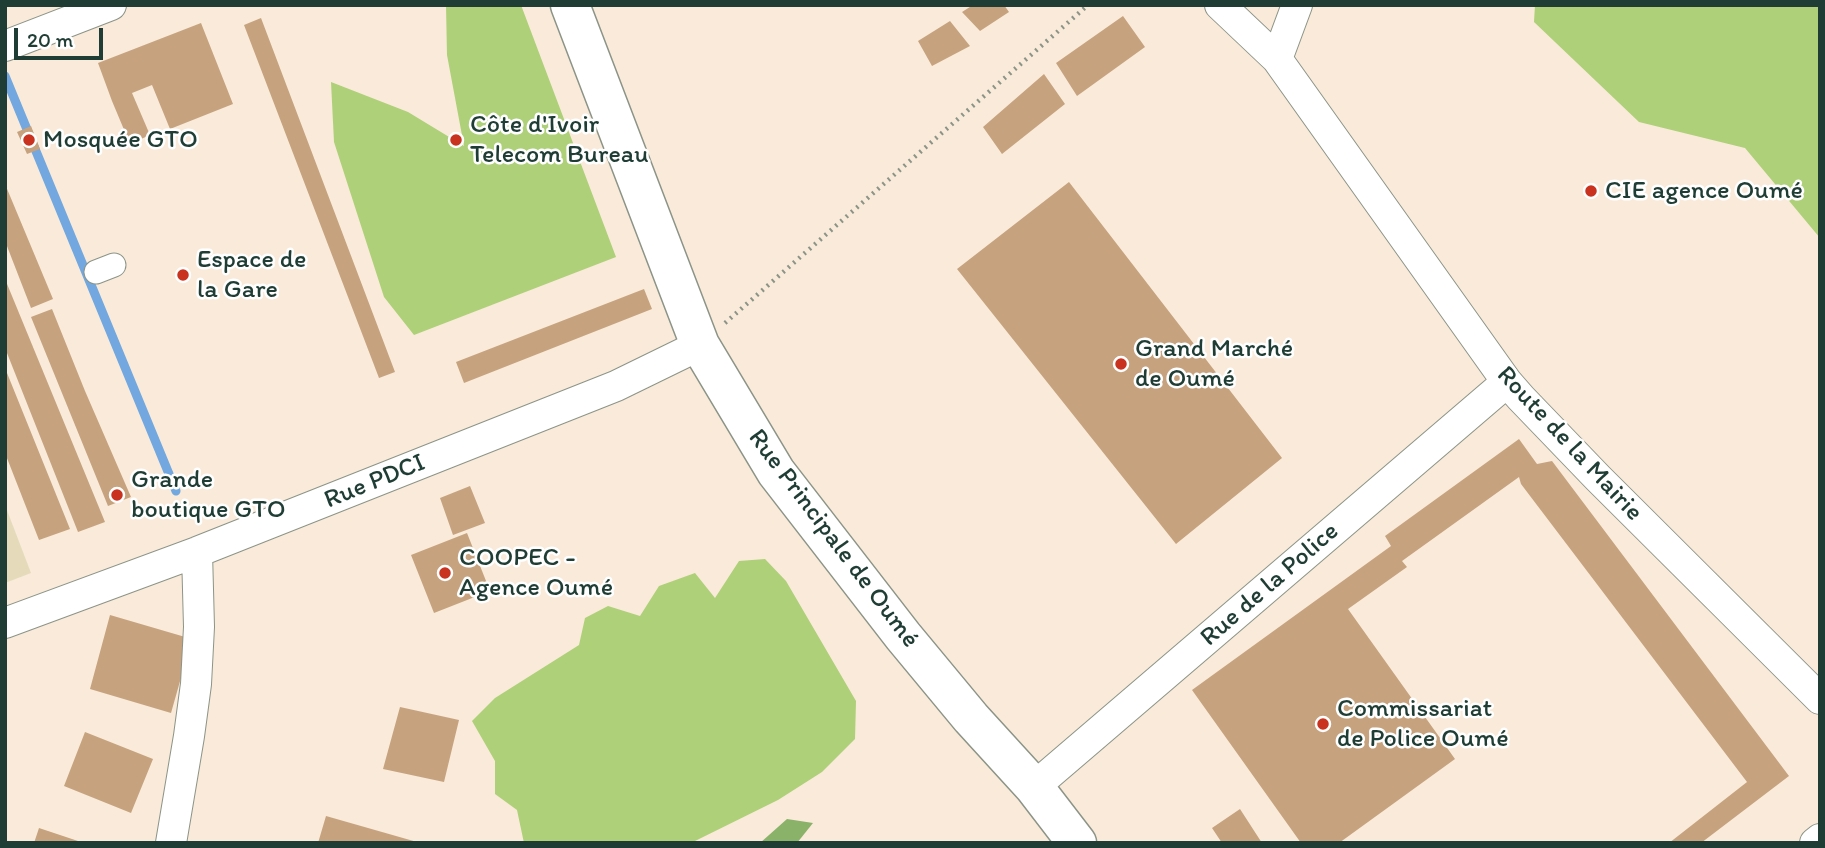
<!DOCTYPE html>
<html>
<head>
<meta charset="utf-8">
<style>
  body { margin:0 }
  #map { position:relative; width:1825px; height:848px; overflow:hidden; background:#f9eada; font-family:Itim,sans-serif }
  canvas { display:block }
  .frame { position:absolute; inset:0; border:7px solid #1f3d34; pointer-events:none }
  .scale { position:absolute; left:14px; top:28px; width:89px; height:32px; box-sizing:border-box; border:4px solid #1f3d34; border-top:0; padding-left:9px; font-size:21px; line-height:24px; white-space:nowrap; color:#1f3d34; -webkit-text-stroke:5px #fff; paint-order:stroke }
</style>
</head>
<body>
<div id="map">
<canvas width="1825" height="848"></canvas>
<div class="frame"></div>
<div class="scale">20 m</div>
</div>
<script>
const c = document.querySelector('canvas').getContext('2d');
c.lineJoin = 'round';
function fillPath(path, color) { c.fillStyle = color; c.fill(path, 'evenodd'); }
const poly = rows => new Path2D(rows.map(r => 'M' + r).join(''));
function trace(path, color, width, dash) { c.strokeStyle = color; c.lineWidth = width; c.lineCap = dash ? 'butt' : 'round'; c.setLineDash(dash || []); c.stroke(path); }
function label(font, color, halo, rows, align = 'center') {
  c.font = font + ' Itim,sans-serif'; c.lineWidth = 5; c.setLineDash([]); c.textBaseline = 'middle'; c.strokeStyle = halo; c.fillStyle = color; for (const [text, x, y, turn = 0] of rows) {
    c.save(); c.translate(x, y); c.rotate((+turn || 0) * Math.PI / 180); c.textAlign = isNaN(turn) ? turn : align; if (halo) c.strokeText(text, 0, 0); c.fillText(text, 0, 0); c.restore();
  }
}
fillPath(poly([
  [5,505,31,573,5,583]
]), '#e5dbba');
fillPath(poly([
  [446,5,521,5,616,257,414,335,384,297,334,142,331,82,408,112,464,146,447,55],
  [1535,5,1820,5,1820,238,1745,148,1639,122,1534,22],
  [765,559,786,581,856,701,855,739,822,772,778,800,691,843,524,843,517,810,495,794,495,761,472,721,495,698,579,645,585,618,608,606,640,616,659,586,695,573,715,598,739,561]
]), '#aed078');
fillPath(poly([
  [787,819,813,823,797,843,760,843]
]), '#8ab268');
trace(poly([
  [5,76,176,491]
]), '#72a7df', 9);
fillPath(poly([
  [973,5,1004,5,1009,12,980,31,962,12],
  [1123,16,1145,47,1077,96,1056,63],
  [261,18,395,372,379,378,244,25],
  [950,21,970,46,932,66,918,41],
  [201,23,233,104,170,129,152,85,132,93,150,135,130,144,112,101,98,63],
  [1044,74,1065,104,1002,154,983,127],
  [31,126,40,149,27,154,17,132],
  [1069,182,1282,458,1176,544,957,269],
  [5,184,53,299,31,308,5,241],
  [5,279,105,522,78,532,5,348],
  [644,289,652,309,464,383,456,362],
  [52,309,85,391,131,497,108,506,31,317],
  [5,368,70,529,39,540,5,453],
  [1519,439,1537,464,1552,461,1789,776,1701,843,1669,843,1747,782,1521,484,1519,477,1402,561,1407,567,1348,609,1455,759,1339,843,1301,843,1192,690,1391,546,1385,536],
  [470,486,485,523,453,535,440,498],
  [467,533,490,591,434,613,411,555],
  [110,615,192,639,171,713,90,689],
  [400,707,459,720,444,782,383,769],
  [85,732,153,759,131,813,64,786],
  [1240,809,1262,843,1222,843,1212,828],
  [326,816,417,842,416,843,318,843],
  [39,828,81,842,81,843,34,843]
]), '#c6a37e');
const pedestrian = poly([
  [96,272,114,265]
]);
const minor = poly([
  [1220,5,1277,59,1507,382,1521,398,1598,478,1820,699],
  [5,46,111,5],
  [1277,59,1297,5],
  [5,623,197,552,616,386,700,345],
  [1034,787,1507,382],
  [171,843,189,736,196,684,199,627,197,552],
  [1815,843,1820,839]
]);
const primary = poly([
  [570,5,700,345,776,472,903,636,971,718,1034,787,1077,843]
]);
trace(pedestrian, '#8c9487', 25);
trace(minor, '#8c9487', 32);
trace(primary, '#8c9487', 41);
trace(poly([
  [725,323,1088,5]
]), '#8c9487', 4.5, [2, 5]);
trace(pedestrian, '#fff', 23);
trace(minor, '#fff', 30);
trace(primary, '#fff', 38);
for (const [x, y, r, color] of [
  [29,140,7,"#c8321e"],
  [456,140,7,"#c8321e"],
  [1591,191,7,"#c8321e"],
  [183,275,7,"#c8321e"],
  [1121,364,7,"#c8321e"],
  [117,495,7,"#c8321e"],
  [445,573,7,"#c8321e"],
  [1323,724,7,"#c8321e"]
]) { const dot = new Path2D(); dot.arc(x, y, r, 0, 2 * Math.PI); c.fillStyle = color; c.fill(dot); trace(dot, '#fff', 2.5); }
label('26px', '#1f3d34', '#fff', [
  ["Côte d'Ivoir",470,125],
  ["Telecom Bureau",470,155],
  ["Mosquée GTO",43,140],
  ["CIE agence Oumé",1605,191],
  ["Espace de",197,260],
  ["la Gare",197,290],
  ["Grand Marché",1135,349],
  ["de Oumé",1135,379],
  ["Grande",131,480],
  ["boutique GTO",131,510],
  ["COOPEC -",459,558],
  ["Agence Oumé",459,588],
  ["Commissariat",1337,709],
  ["de Police Oumé",1337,739]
], 'left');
label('26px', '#1f3d34', '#fff', [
  ["Route de la Mairie",1569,444,47],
  ["Rue PDCI",375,482,-22],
  ["Rue Principale de Oumé",833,539,53],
  ["Rue de la Police",1270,585,-41]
]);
</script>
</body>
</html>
